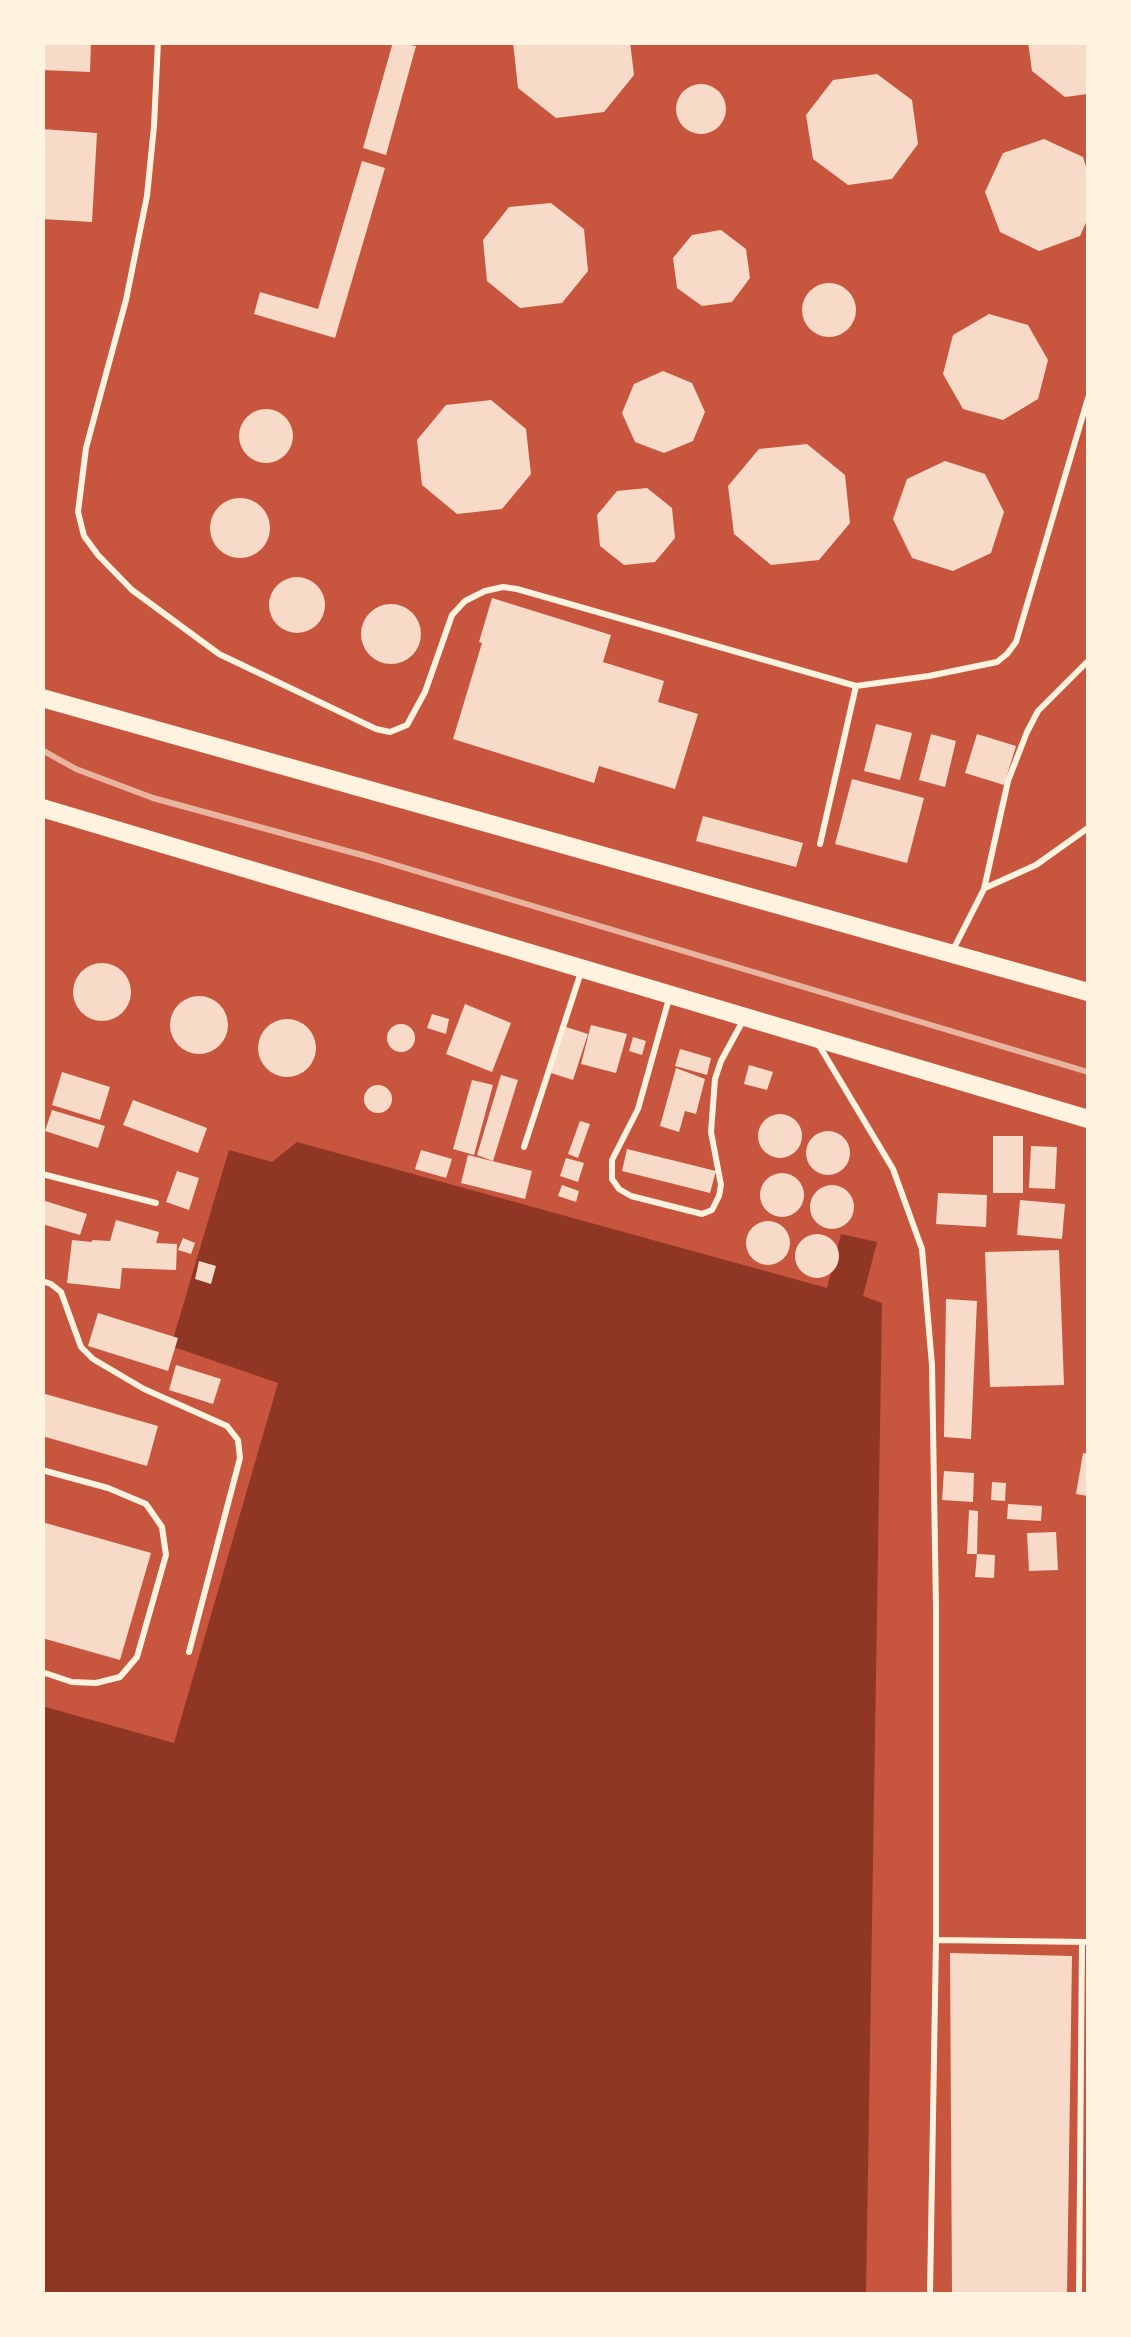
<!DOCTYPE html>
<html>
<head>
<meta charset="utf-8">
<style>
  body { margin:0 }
  #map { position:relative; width:1131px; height:2337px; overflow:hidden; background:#c8553d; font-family:Helvetica,sans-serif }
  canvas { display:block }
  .frame { position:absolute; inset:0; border:45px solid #fff3e0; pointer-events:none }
</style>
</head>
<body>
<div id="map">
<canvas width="1131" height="2337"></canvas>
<div class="frame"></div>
</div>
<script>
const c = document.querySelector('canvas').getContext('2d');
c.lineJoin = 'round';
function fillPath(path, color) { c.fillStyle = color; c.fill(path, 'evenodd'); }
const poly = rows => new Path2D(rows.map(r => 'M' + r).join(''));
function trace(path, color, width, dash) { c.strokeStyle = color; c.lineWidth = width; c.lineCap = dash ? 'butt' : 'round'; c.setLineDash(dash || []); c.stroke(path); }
fillPath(poly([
  [297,1142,827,1288,841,1234,877,1242,863,1296,882,1303,866,2294,43,2294,42,1706,174,1743,278,1383,171,1346,229,1150,272,1162]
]), '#8f3625');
fillPath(poly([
  [42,42,91,42,90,72,42,70],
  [393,42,416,46,386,155,363,148],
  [513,42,630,42,634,75,604,112,556,118,518,88],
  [1028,42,1088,42,1088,94,1065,97,1032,71],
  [877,74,912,100,918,144,892,179,848,185,813,159,806,115,833,80],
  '676 109a25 25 0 1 1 50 0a25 25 0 1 1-50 0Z',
  [42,129,97,133,92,222,42,219],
  [1044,139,1083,157,1088,173,1088,218,1080,236,1039,251,1000,232,985,192,1003,153],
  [362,161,385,168,335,338,254,314,260,292,318,309],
  [551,203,584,229,588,271,562,303,520,308,487,281,483,240,509,207],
  [721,230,746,249,750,278,732,302,702,306,677,288,673,258,692,235],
  '802 310a27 27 0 1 1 54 0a27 27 0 1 1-54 0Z',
  [989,314,1028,325,1048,360,1038,399,1003,420,963,409,943,374,953,335],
  [663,371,692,383,705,412,693,441,664,453,635,442,622,413,634,384],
  [491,400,526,429,531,474,502,509,457,514,422,485,417,440,446,405],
  '239 436a27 27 0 1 1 54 0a27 27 0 1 1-54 0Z',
  [807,444,845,475,850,523,819,560,771,565,734,534,728,486,759,449],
  [945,461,985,474,1004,512,991,553,953,571,912,558,893,519,907,479],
  [647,488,672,508,675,538,655,562,624,565,600,546,597,515,617,491],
  '210 528a30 30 0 1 1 60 0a30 30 0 1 1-60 0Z',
  '269 605a28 28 0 1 1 56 0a28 28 0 1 1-56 0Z',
  [492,598,611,635,603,662,664,681,658,702,698,714,675,789,599,766,594,783,453,739,482,643,479,642],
  '361 634a30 30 0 1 1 60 0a30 30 0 1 1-60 0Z',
  [876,724,912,733,900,780,864,771],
  [931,734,956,741,945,787,919,780],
  [977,734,1016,746,1004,785,965,773],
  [852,779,924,798,907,863,835,844],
  [703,816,803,843,796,867,696,841],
  '73 992a29 29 0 1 1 58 0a29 29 0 1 1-58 0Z',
  '170 1025a29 29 0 1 1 58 0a29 29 0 1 1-58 0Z',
  [465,1004,511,1023,492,1072,446,1054],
  [432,1014,449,1019,446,1034,427,1028],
  '258 1048a29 29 0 1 1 58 0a29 29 0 1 1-58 0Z',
  '387 1038a14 14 0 1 1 28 0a14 14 0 1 1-28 0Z',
  [591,1025,627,1034,616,1073,581,1064],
  [566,1027,588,1034,573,1080,551,1073],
  [633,1037,646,1041,642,1055,629,1051],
  [680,1049,711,1058,707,1075,675,1066],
  [749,1065,773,1072,767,1090,744,1084],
  [676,1068,705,1079,696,1114,685,1111,679,1132,660,1126],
  [62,1072,110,1087,100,1120,52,1105],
  [501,1075,518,1080,493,1161,477,1155],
  [472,1080,493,1085,474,1155,453,1149],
  '364 1099a14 14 0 1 1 28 0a14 14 0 1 1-28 0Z',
  [133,1100,207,1128,198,1153,123,1125],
  [52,1110,105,1126,98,1148,45,1131],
  '758 1136a22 22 0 1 1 44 0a22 22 0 1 1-44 0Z',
  [580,1121,590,1124,578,1158,568,1154],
  '806 1153a22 22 0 1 1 44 0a22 22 0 1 1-44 0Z',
  [993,1136,1023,1136,1023,1193,993,1193],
  [1031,1146,1057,1147,1055,1189,1029,1188],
  [627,1149,716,1171,710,1193,622,1171],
  [421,1150,452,1159,446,1178,415,1169],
  [468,1155,532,1171,525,1199,461,1183],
  [566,1158,584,1163,578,1182,560,1176],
  [177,1171,199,1178,189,1210,166,1202],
  '760 1195a22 22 0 1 1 44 0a22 22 0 1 1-44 0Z',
  [562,1185,579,1191,576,1202,558,1196],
  '810 1207a22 22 0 1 1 44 0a22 22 0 1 1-44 0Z',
  [938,1193,987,1195,986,1227,936,1224],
  [42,1200,87,1214,80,1235,42,1224],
  [1020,1200,1065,1204,1062,1239,1017,1235],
  [116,1220,159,1232,156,1243,177,1244,176,1270,122,1268,120,1289,67,1283,72,1240,92,1242,92,1240,110,1241],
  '746 1243a22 22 0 1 1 44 0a22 22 0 1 1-44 0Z',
  '795 1256a22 22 0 1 1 44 0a22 22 0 1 1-44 0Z',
  [183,1238,195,1243,191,1254,178,1250],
  [1059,1250,1064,1385,990,1387,985,1252],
  [199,1261,216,1266,211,1284,195,1279],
  [946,1299,977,1301,971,1439,944,1437],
  [98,1313,178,1338,168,1371,88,1346],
  [176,1365,221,1379,213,1404,169,1390],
  [42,1393,158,1426,147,1466,42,1436],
  [1083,1453,1088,1454,1088,1496,1076,1494],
  [944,1471,974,1473,973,1502,942,1500],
  [992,1482,1006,1483,1005,1501,991,1500],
  [1008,1504,1042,1506,1041,1521,1007,1519],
  [969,1510,978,1511,977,1554,967,1554],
  [42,1522,151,1553,120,1660,42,1638],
  [1056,1532,1058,1570,1029,1571,1027,1533],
  [977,1554,995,1555,994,1578,975,1577],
  [950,1953,1072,1956,1067,2294,952,2294]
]), '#f7dbc8');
trace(poly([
  [158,42,154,126,147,196,126,300,86,448,78,512,84,536,98,555,132,590,219,654,376,729,390,732,407,725,425,692,452,615,465,601,485,591,503,587,517,589,856,686,820,844],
  [856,686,929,676,997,662,1007,654,1016,642,1088,398],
  [985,888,1036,865,1088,828],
  [952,952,984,889,1008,781,1027,732,1038,711,1088,661],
  [670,995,638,1109,612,1160,612,1179,619,1189,631,1196,702,1214,712,1210,719,1196,721,1185,711,1132,715,1079,721,1061,745,1017],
  [817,1042,893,1169,922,1249,932,1365,936,1609,936,1940,930,2294],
  [524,1147,581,972],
  [42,1174,156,1203],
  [42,1281,51,1284,61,1292,81,1347,93,1359,144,1389,227,1426,238,1440,240,1458,189,1652],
  [42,1470,108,1488,146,1504,162,1527,166,1555,137,1657,120,1677,96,1683,72,1682,42,1672],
  [936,1940,1088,1942],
  [1079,2294,1082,1942]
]), '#fff3e0', 6);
trace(poly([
  [42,698,1088,992],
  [42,808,1088,1119]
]), '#fff3e0', 18);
trace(poly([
  [42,750,76,769,153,798,369,857,1088,1072]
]), '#e9b49f', 6);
</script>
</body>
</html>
